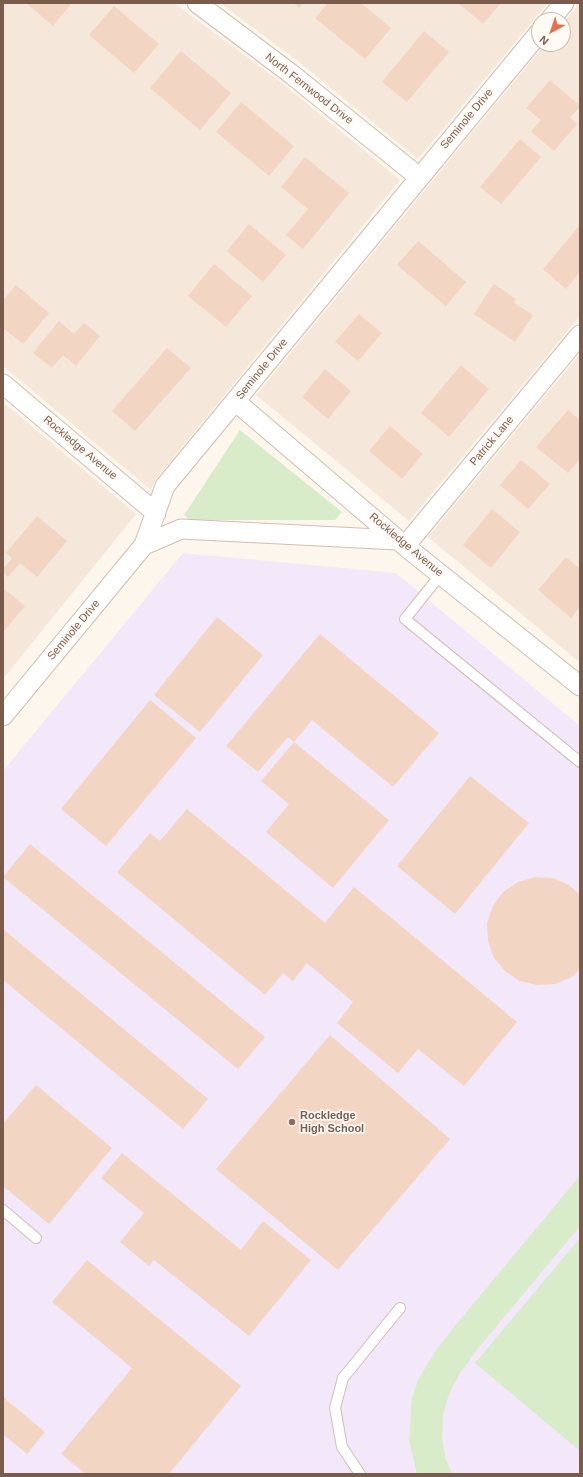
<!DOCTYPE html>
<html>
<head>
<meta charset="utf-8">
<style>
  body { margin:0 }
  #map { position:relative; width:583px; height:1477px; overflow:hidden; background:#fdf6ec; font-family:Helvetica,sans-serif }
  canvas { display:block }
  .frame { position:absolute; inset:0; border:4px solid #7a5c4d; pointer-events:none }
  .north { position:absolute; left:531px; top:12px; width:40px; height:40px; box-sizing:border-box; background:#fffaf3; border:1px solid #cabbb1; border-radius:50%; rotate:220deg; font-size:11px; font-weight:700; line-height:16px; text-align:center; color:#7a5c4d }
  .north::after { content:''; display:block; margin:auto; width:14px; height:18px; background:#e76f51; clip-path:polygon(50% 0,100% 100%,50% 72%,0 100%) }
</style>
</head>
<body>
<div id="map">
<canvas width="583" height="1477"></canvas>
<div class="frame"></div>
<div class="north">N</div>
</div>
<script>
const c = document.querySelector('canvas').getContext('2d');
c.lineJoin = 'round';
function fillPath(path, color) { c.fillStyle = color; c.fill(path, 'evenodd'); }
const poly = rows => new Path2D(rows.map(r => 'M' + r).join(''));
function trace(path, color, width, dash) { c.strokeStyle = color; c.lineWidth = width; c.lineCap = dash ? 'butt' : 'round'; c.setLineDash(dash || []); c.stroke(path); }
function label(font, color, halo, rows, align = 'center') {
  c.font = font + ' Helvetica,sans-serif'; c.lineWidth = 3.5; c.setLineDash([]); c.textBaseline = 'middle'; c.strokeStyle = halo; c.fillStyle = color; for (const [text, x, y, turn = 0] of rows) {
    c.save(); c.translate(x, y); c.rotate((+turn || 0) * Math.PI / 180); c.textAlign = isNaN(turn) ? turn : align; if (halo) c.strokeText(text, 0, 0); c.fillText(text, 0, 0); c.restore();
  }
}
fillPath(poly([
  [3,3,174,3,282,83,400,180,156,479,151,490,3,366],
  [220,3,548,3,418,159,299,62],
  [580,3,580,316,409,521,256,395,545,44,563,44,563,23],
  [580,354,580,658,578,661,428,537],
  [3,402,136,514,3,679]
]), '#f5e8da');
fillPath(poly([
  [183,553,396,573,580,726,580,1474,3,1474,3,771]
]), '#f3e8fa');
fillPath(poly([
  [240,430,342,512,335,520,190,520,184,515],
  [580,1176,580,1226,480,1346,460,1373,449,1394,443,1415,442,1439,446,1460,452,1474,417,1474,409,1440,412,1397,419,1378,435,1352,454,1327],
  [580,1238,580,1451,475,1363]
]), '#d8ecc9');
fillPath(poly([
  [26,3,72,3,53,26],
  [293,3,303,3,299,8],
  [328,3,361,3,391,28,365,59,315,18],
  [458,3,501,3,483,24],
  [114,6,159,44,134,73,89,35],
  [424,31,449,52,407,102,382,82],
  [181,51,231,93,200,130,150,88],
  [550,80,580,106,570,118,577,124,554,151,531,132,541,120,526,108],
  [241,102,294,146,269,176,216,132],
  [520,139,541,157,501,204,480,187],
  [305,157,349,193,303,249,286,235,308,209,281,187],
  [249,224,286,255,263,282,227,251],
  [580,225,580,272,566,289,543,269],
  [418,241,466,282,446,306,397,265],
  [214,264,252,296,226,327,188,296],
  [494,284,516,299,514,303,533,315,515,342,474,314],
  [16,285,49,313,23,344,3,328,3,300],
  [359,314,382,333,358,361,335,342],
  [59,321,74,334,84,323,100,336,76,366,63,355,52,368,33,353],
  [167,348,191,368,135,431,112,411],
  [461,365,489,389,449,437,421,413],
  [325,369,351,391,328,419,302,397],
  [568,410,580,420,580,459,568,473,536,447],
  [390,426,423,454,402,479,369,451],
  [521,460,550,484,528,509,500,485],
  [492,509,520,532,491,568,463,545],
  [37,516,67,541,37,577,20,563,8,577,3,573,3,569,12,558,6,553],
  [566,557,580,569,580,607,571,618,538,590],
  [3,588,25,606,5,630,3,629],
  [217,617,263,655,200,732,154,695],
  [320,634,439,733,393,787,312,720,294,742,288,737,258,772,226,746],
  [150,700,196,738,106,846,61,809],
  [294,742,389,820,333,888,266,832,289,804,261,781],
  [470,776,529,823,455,914,397,866],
  [187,809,325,923,354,887,517,1022,464,1086,418,1049,398,1073,337,1023,353,1002,307,963,293,981,283,973,265,995,117,872,150,833,160,841],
  [30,844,265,1037,238,1069,3,877],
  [535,877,553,878,569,885,580,895,580,969,572,977,555,984,537,985,520,981,505,971,494,958,488,941,487,923,493,906,503,892,518,882],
  [3,929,208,1099,183,1129,3,980],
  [330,1035,450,1139,338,1270,216,1169],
  [36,1085,112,1148,49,1224,3,1186,3,1124],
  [122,1153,241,1250,263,1221,311,1260,249,1336,154,1260,149,1266,120,1242,144,1213,101,1178],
  [87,1260,241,1386,169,1474,86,1474,61,1454,132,1368,52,1302],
  [3,1397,45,1432,27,1454,3,1434]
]), '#f3d5c3');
const service = poly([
  [441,574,405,619,580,762],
  [3,1210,36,1238],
  [360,1474,342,1447,335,1408,343,1378,400,1308]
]);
const minor = poly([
  [197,3,290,73,419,177],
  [550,20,564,3],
  [3,384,156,513],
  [235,401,405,546,580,686],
  [144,545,181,529,398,540],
  [405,546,580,335],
  [3,716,144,545,165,486,539,33]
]);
trace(service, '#d1beb0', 12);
trace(minor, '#d1beb0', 21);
trace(service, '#fff', 10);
trace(minor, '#fff', 19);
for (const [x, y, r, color] of [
  [292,1122,4,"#8d6e63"]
]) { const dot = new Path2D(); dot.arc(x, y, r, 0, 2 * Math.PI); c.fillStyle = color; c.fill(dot); trace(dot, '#fffaf3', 1.5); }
label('11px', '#7a5c4d', '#fffaf3', [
  ["North Fernwood Drive",309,89,38],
  ["Seminole Drive",467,119,-50],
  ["Seminole Drive",262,369,-51],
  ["Patrick Lane",492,441,-50],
  ["Rockledge Avenue",80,448,40],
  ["Rockledge Avenue",406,545,40],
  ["Seminole Drive",74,630,-50]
]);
label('bold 11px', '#785e54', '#fffaf3', [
  ["Rockledge",300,1116],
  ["High School",300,1129]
], 'left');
</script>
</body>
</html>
